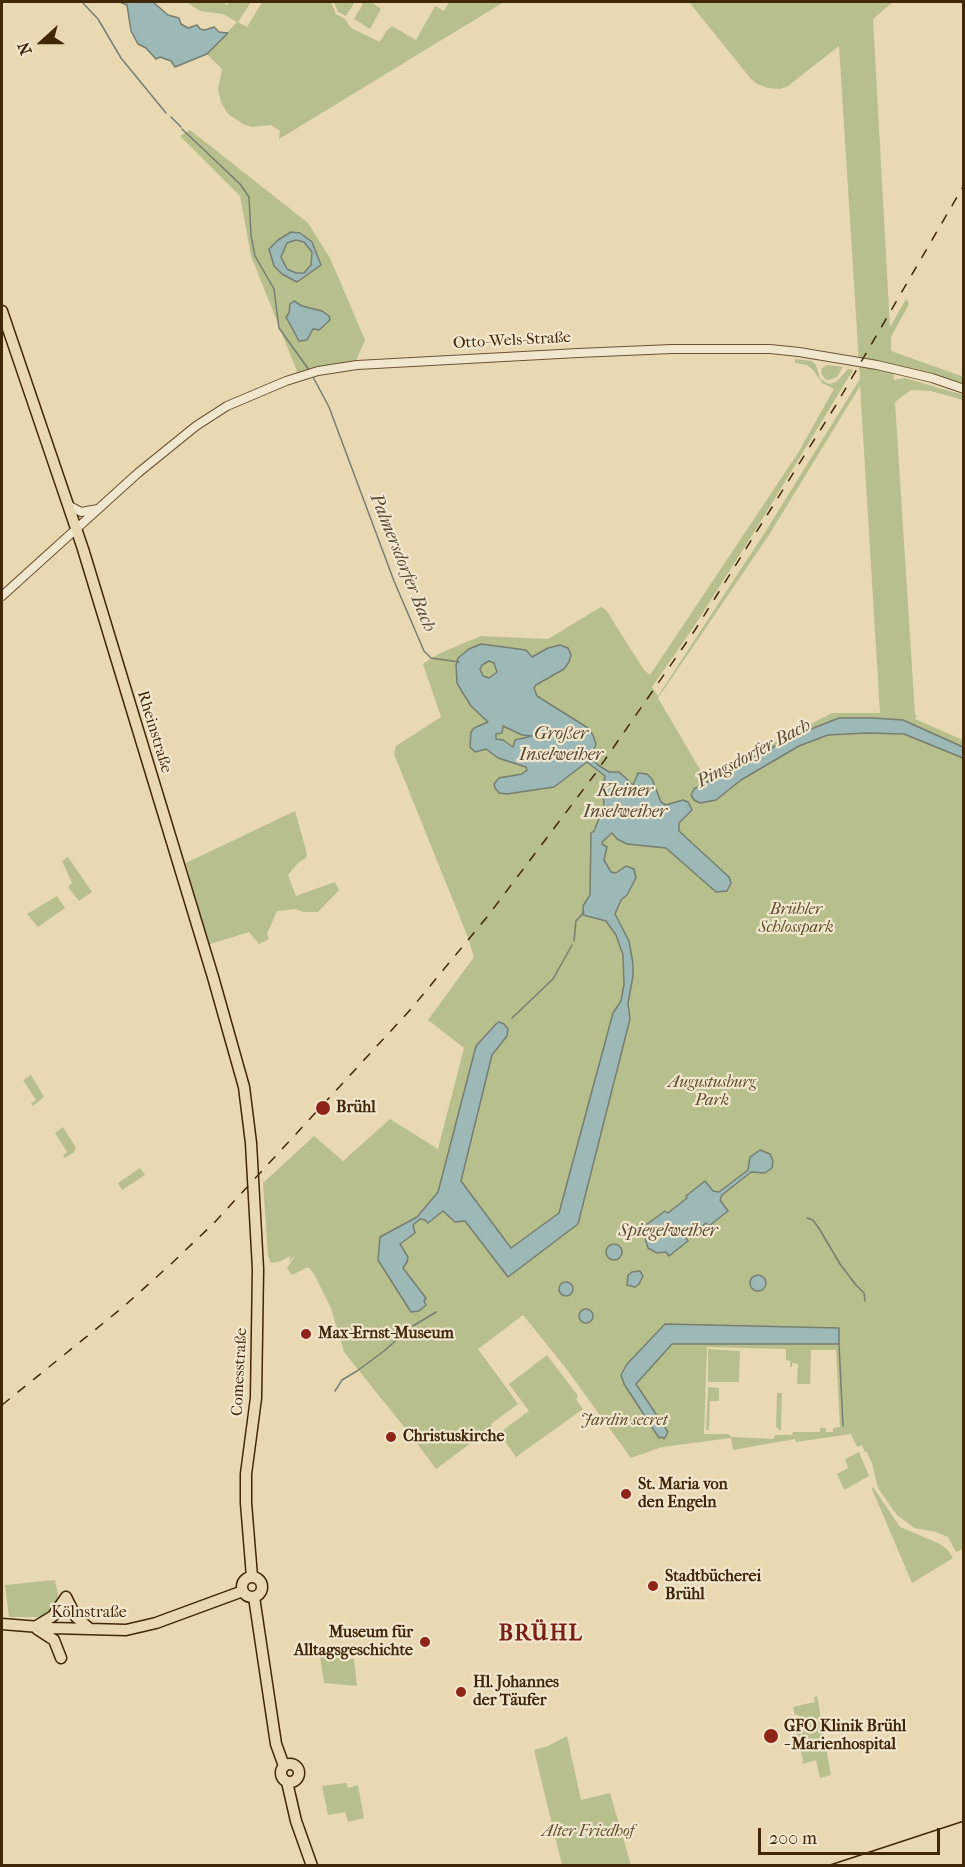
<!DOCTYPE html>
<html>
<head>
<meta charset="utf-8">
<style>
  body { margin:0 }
  #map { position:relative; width:965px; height:1867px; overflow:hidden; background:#e9d9b3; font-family:"IM FELL French Canon",serif }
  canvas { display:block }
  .frame { position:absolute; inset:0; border:3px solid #402707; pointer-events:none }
  .north { position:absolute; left:12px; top:12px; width:60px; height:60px; -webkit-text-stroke:4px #f1e6ce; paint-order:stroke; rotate:249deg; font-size:16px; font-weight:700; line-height:24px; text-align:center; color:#402707 }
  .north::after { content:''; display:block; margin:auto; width:21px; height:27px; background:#402707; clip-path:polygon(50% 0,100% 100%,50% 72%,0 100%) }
  .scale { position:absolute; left:758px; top:1828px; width:182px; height:27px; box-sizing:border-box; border:3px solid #402707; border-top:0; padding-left:8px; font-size:18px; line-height:21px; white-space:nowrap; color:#402707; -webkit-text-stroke:4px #f1e6ce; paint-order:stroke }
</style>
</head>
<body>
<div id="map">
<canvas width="965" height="1867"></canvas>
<div class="frame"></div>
<div class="north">N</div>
<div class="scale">200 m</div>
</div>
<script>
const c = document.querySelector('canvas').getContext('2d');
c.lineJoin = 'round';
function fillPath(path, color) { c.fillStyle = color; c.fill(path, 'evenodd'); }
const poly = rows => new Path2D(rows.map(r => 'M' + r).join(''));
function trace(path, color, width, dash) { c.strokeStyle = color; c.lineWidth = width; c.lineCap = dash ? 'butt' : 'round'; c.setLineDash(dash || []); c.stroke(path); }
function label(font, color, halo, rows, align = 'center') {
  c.font = font + ' "IM FELL French Canon",serif'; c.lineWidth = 4.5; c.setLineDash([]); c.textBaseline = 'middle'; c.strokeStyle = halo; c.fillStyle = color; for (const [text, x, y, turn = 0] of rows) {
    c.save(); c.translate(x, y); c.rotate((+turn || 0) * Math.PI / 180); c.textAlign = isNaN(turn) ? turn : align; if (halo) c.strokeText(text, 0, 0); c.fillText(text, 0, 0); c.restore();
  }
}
fillPath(poly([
  [186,2,222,2,227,5,229,2,251,2,238,22,247,27,262,2,331,2,336,14,345,19,351,28,380,42,386,31,392,26,416,40,435,6,444,11,449,2,504,2,279,139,280,131,271,125,252,127,243,124,228,114,221,102,218,89,222,69,207,54,237,22,223,14,200,11],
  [334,2,355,2,346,16,338,12],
  [359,2,371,2,381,9,370,29,354,19,363,4],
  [689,2,893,2,873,19,890,327,906,299,909,304,891,337,891,351,964,377,963,386,892,365,894,380,905,378,963,395,963,400,931,391,911,390,895,402,915,714,918,718,915,717,915,719,963,740,963,1549,956,1552,948,1537,936,1532,914,1528,897,1515,878,1488,872,1463,867,1452,865,1452,862,1445,857,1447,851,1434,796,1442,795,1439,733,1450,731,1438,662,1447,631,1458,565,1367,523,1315,478,1349,518,1404,491,1424,492,1427,436,1469,413,1438,344,1352,331,1308,314,1274,308,1267,292,1275,287,1268,296,1254,288,1263,291,1256,278,1262,271,1263,268,1256,263,1183,314,1136,343,1161,390,1119,438,1149,464,1048,428,1020,474,957,467,935,394,754,396,746,441,717,423,664,438,654,481,636,548,639,601,607,606,610,644,670,650,675,798,453,834,389,822,383,813,370,807,365,795,363,795,359,812,361,816,365,820,379,829,384,836,382,848,369,853,370,758,526,693,628,652,687,658,696,767,529,860,379,839,46,788,86,780,89,768,88,757,84,751,79],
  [860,386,880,713,832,713,705,778,658,698,769,535],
  [707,1347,786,1349,786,1360,790,1361,790,1367,792,1367,792,1363,798,1364,797,1384,810,1384,811,1350,836,1350,840,1427,833,1428,833,1432,826,1432,826,1428,820,1428,820,1432,793,1432,792,1435,775,1435,774,1439,732,1437,728,1434,704,1434],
  [190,130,308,223,330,258,365,340,356,361,318,368,298,374,251,256,240,196,180,136],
  [291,232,300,233,312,242,321,265,297,282,282,274,278,240],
  [294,301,302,306,322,311,299,341,286,317],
  [296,240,304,242,312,252,311,265,304,273,296,273,287,269,281,257,287,243],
  [827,365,829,365,843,367,837,377,829,380,825,379,821,373,822,368],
  [295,811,307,854,306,858,299,862,288,875,296,896,335,882,339,890,318,912,304,912,295,909,277,911,267,934,269,939,259,944,249,932,207,945,186,863],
  [68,857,92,892,79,901,68,887,72,883,62,861],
  [57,896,65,908,38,927,27,914],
  [31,1075,44,1097,33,1106,31,1103,36,1100,23,1080],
  [63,1127,76,1148,73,1153,65,1158,63,1155,67,1152,55,1133],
  [140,1168,145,1175,122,1190,118,1183],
  [708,1349,740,1351,739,1382,708,1382],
  [547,1355,578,1396,576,1399,583,1409,516,1457,499,1433,529,1411,509,1384],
  [708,1387,719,1388,719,1401,710,1401,709,1430,706,1430],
  [777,1393,782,1393,781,1431,776,1427],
  [859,1452,869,1476,844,1490,837,1474,848,1468,845,1459],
  [873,1487,900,1527,940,1544,948,1550,953,1558,912,1583,872,1489],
  [55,1580,58,1594,57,1602,48,1613,39,1617,9,1617,5,1585],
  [320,1656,354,1659,357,1686,324,1683],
  [817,1696,831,1775,820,1778,816,1760,802,1764,803,1761,794,1726,801,1724,802,1720,798,1715,795,1715,793,1707,815,1702,814,1697],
  [567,1736,581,1800,610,1793,631,1865,562,1865,534,1750,548,1746],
  [346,1783,348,1788,358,1785,364,1818,348,1822,345,1812,328,1815,322,1786]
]), '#b7bf8c');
const water = poly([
  [120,2,153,2,168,15,179,18,181,24,188,28,197,25,200,29,205,30,214,27,219,32,228,33,207,54,175,67,171,61,160,57,156,59,146,48,138,44,131,31,127,5,120,2],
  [291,232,300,233,312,242,321,265,297,282,282,274,274,266,269,249,278,240,291,232],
  [296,240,304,242,312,252,311,265,304,273,296,273,287,269,281,257,287,243,296,240],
  [294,301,302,306,322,311,329,316,330,320,319,330,313,329,307,340,299,341,286,317,289,313,290,304,294,301],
  [481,644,526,650,532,657,548,648,560,645,568,648,571,655,569,662,564,669,536,685,534,688,537,696,588,728,593,735,596,744,591,757,598,765,609,772,619,772,633,785,638,773,647,774,652,779,661,802,666,805,683,800,688,802,692,810,679,823,679,831,729,877,731,883,727,891,716,892,666,848,627,844,617,839,612,833,603,841,602,844,607,847,604,860,611,872,616,873,626,866,634,869,636,878,627,895,621,900,615,914,629,941,633,964,633,976,628,1003,630,1019,578,1224,508,1277,465,1221,455,1222,443,1211,428,1223,425,1220,420,1219,413,1225,415,1233,400,1244,408,1257,407,1262,403,1268,426,1298,424,1301,426,1305,419,1311,411,1312,378,1260,380,1237,417,1217,438,1192,476,1046,496,1024,499,1022,504,1024,508,1029,507,1036,492,1055,461,1181,511,1248,559,1213,613,1013,621,1001,624,984,623,955,616,935,606,921,583,915,583,906,590,895,591,833,594,831,604,806,603,787,605,776,587,762,554,787,507,794,499,793,495,788,494,784,499,778,522,774,527,770,526,767,498,758,486,749,475,752,470,747,471,732,474,728,488,722,471,706,461,690,457,683,456,665,458,658,469,649,481,644],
  [489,661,494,663,497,672,489,678,483,676,480,669,482,665,489,661],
  [503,726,522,735,532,736,515,740,513,747,503,740,496,739,496,734,502,733,503,726],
  [839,718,873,718,903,720,963,747,963,758,904,734,866,733,828,735,799,746,741,780,716,800,700,803,694,800,691,795,694,789,775,746,801,733,839,718],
  [760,1150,770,1154,773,1161,772,1168,765,1173,751,1172,722,1195,720,1200,728,1211,709,1226,706,1223,686,1238,688,1241,669,1256,666,1252,657,1253,648,1248,645,1238,649,1230,646,1225,665,1211,668,1213,687,1198,686,1196,705,1181,713,1191,719,1192,748,1170,750,1157,760,1150],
  '606 1252a8 8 0 1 1 16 0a8 8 0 1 1-16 0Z',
  [640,1271,643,1276,639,1284,635,1287,627,1285,628,1275,632,1272,640,1271],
  '750 1283a8 8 0 1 1 16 0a8 8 0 1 1-16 0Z',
  '559 1289a7 7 0 1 1 14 0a7 7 0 1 1-14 0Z',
  '579 1316a7 7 0 1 1 14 0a7 7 0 1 1-14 0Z',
  [665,1324,839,1328,839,1344,672,1344,636,1384,668,1432,664,1439,662,1437,659,1438,624,1384,621,1375,627,1364,665,1324]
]);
fillPath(water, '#9cb8b7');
trace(water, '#777e71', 1.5);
trace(poly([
  [82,2,98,19,121,58,166,113],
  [171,117,181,127],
  [182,129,240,184,249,197,251,236,255,256,274,289,279,328,309,370],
  [313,377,329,407,394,581,424,651,431,658,459,662],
  [574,941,576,921,584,912],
  [512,1018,553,979,572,945],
  [807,1218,813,1220,820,1230,840,1264,856,1285,864,1293,865,1301],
  [413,1326,436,1312],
  [839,1344,843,1426],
  [335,1391,342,1380,357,1371,384,1351,409,1329]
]), '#777e71', 1.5);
const minor = poly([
  [68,505,81,512,98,509],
  [2,596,138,473,196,426,227,406,286,381,318,371,357,365,578,353,672,349,770,349,799,352,877,365,932,378,964,389]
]);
const major = poly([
  [2,311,83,549,213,977,244,1087,251,1143,258,1269,256,1398,246,1474,246,1503,252,1577],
  '242 1587a10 10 0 1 1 20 0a10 10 0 1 1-20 0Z',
  [66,1597,76,1617,90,1629],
  [254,1597,276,1744,284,1766],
  [2,1624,52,1628,126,1630,156,1623,243,1591],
  [35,1627,53,1616,66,1597],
  [37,1629,54,1640,61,1658],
  '281 1773a9 9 0 1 1 18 0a9 9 0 1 1-18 0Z',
  [287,1782,296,1821,312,1866]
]);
trace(minor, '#6a5432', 10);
trace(major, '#402707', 13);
trace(minor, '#f1e6ce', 8);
trace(major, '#e9d9b3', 10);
trace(poly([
  [827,1866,964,1821]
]), '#402707', 1.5);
trace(poly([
  [2,1405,122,1308,171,1264,214,1223,411,1009,487,917,595,774,695,630,836,405,964,185]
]), '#402707', 1.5, [10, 10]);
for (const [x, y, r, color] of [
  [323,1108,8,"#8f2418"],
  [306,1334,6,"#8f2418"],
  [391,1437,6,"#8f2418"],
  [626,1494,6,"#8f2418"],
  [653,1586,6,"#8f2418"],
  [425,1642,6,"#8f2418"],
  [461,1692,6,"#8f2418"],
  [771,1736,8,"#8f2418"]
]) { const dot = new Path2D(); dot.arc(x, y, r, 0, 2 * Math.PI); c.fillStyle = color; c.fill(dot); trace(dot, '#f1e6ce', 2); }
label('16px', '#402707', '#f1e6ce', [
  ["Otto-Wels-Straße",512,341,-3],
  ["Rheinstraße",154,732,73],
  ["Comesstraße",240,1372,-87],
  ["Kölnstraße",89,1613]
]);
label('italic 16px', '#5e4d28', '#f1e6ce', [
  ["Brühler",796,910],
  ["Schlosspark",796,928],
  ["Augustusburg",712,1083],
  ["Park",712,1101],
  ["Jardin secret",624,1421],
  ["Alter Friedhof",588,1832]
]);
label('bold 16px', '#402707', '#f1e6ce', [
  ["Brühl",336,1108],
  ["Max-Ernst-Museum",318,1334],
  ["Christuskirche",403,1437],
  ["St. Maria von",638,1485],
  ["den Engeln",638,1503],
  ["Stadtbücherei",665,1577],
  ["Brühl",665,1595],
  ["Museum für",413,1633,"right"],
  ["Alltagsgeschichte",413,1651,"right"],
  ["Hl. Johannes",473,1683],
  ["der Täufer",473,1701],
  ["GFO Klinik Brühl",784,1727],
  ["- Marienhospital",784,1745]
], 'left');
label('italic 18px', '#574b33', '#f1e6ce', [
  ["Palmersdorfer Bach",402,563,68],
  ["Großer",561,735],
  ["Inselweiher",561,756],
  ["Pingsdorfer Bach",754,754,-28],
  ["Kleiner",625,792],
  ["Inselweiher",625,813],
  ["Spiegelweiher",668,1232]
]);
c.letterSpacing = '1.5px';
label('bold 22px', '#7a1f14', '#f1e6ce', [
  ["BRÜHL",541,1635]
]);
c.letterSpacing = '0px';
</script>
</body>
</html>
